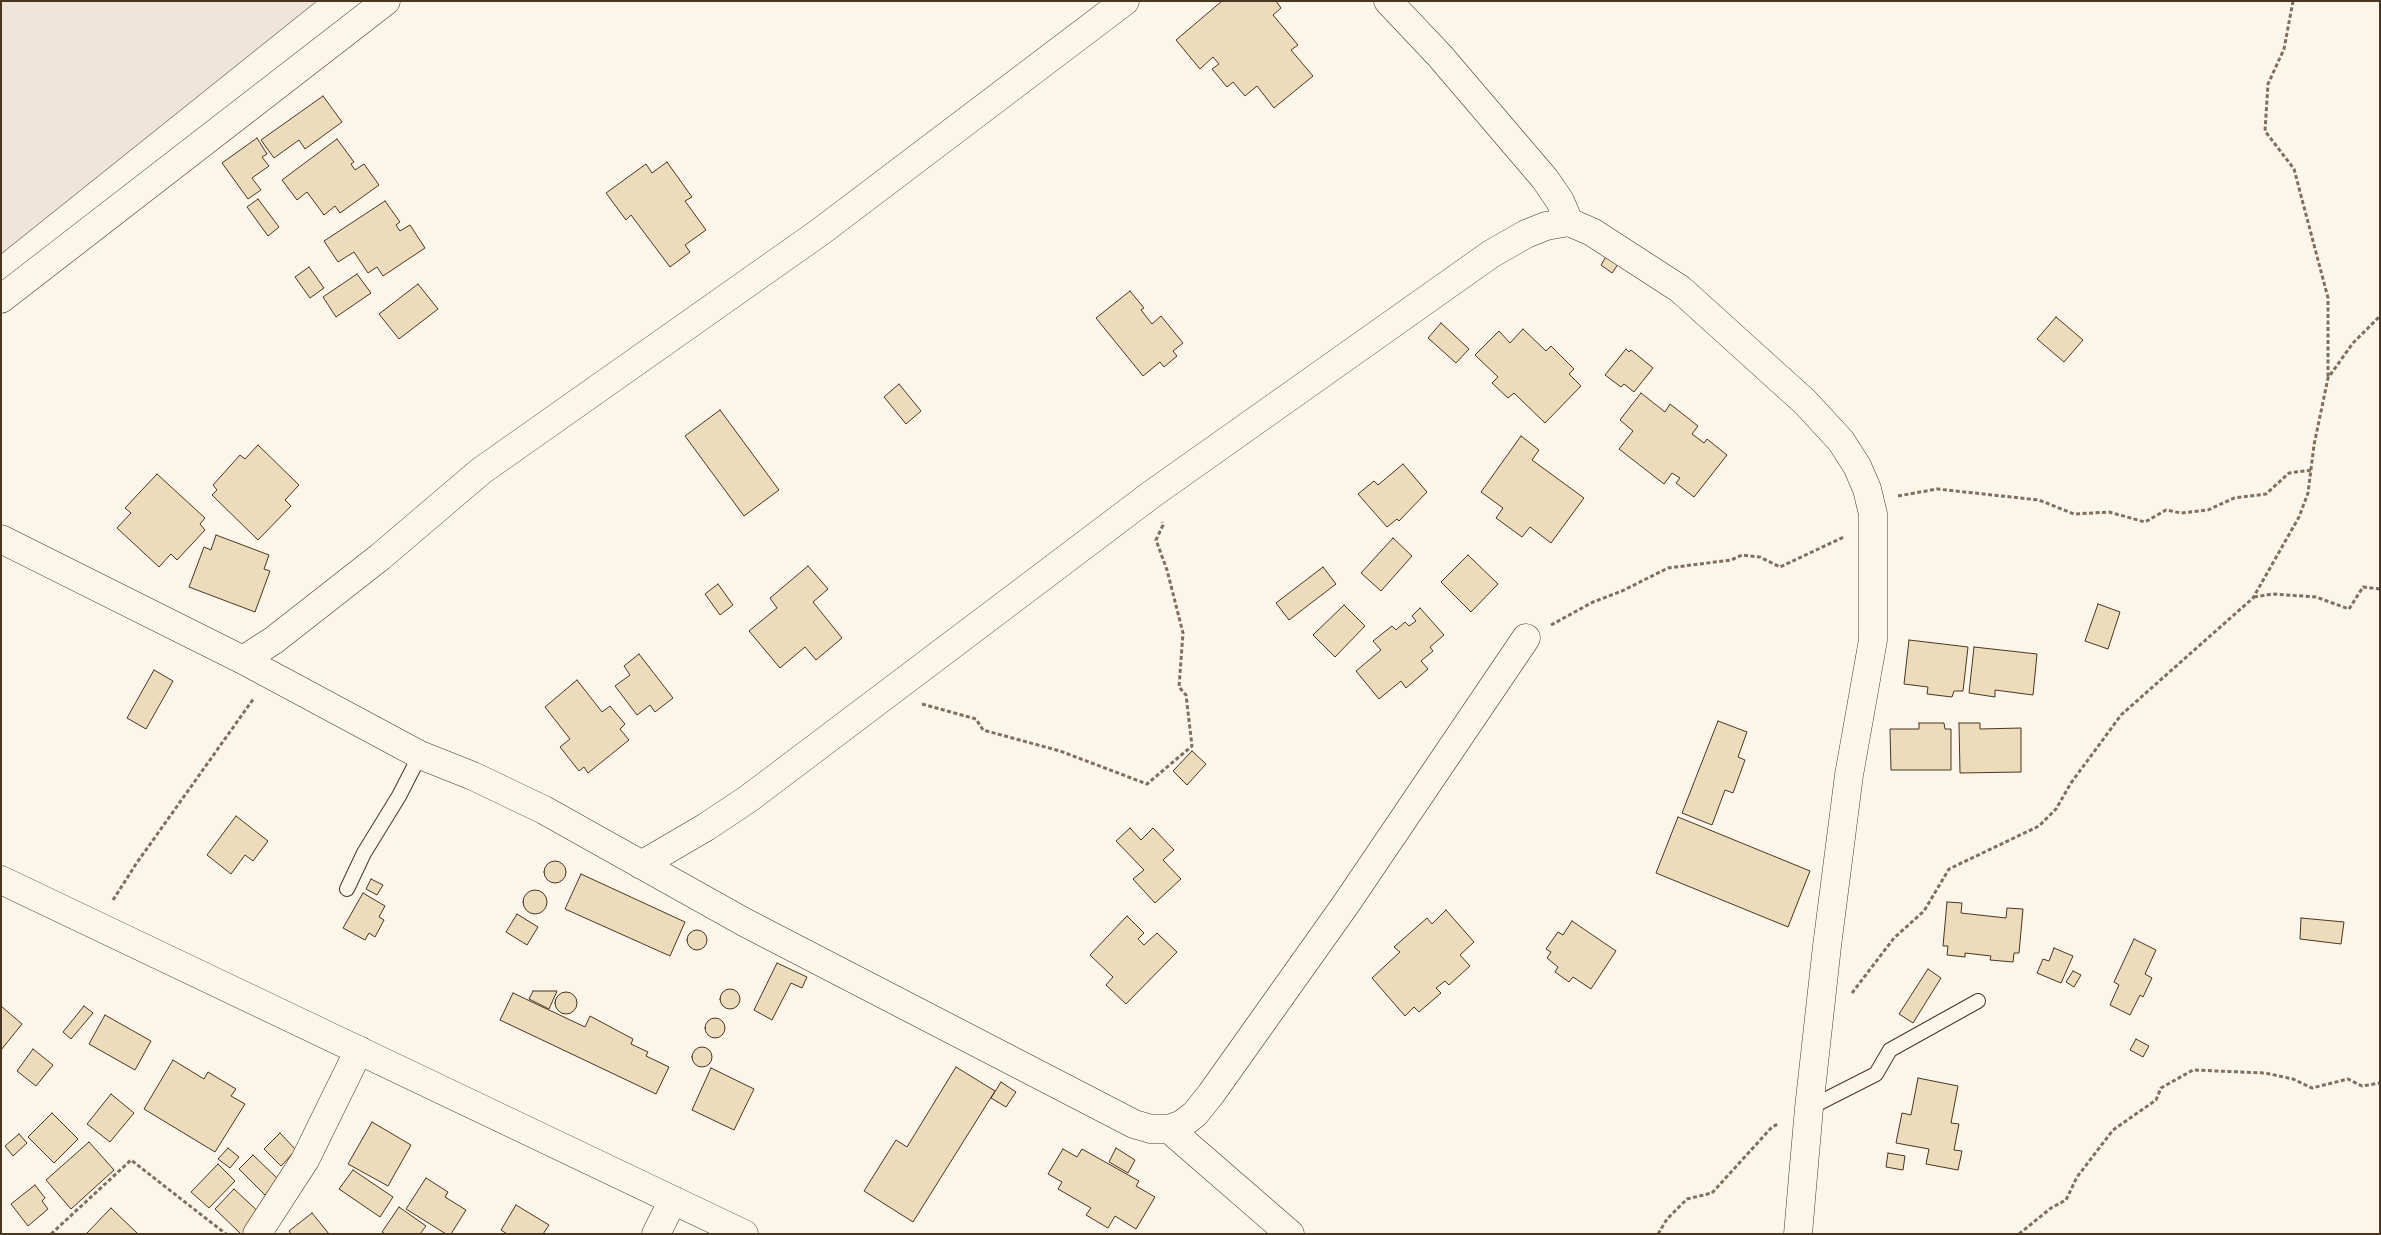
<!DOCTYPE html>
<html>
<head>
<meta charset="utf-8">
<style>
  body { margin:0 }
  #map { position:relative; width:2381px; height:1235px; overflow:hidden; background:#fbf6e9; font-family:Bitter,serif }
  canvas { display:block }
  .frame { position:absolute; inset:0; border:2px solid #4a3520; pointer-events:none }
</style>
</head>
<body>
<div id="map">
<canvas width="2381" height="1235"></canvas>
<div class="frame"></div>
</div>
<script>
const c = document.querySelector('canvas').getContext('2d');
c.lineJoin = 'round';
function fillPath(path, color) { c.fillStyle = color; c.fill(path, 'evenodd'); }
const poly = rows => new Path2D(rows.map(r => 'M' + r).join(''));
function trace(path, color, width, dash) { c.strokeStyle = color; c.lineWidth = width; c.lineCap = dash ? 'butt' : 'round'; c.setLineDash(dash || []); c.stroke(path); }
const green = poly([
  [1,1,317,1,1,254,1,1]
]);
fillPath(green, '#ede6d9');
trace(green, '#887966', 1);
const building = poly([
  [1222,1,1276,1,1281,8,1273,15,1298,45,1291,50,1313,76,1274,108,1257,86,1245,96,1233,82,1227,87,1212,69,1219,64,1213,57,1200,69,1176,40,1222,1],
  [323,96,342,122,305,149,299,140,274,158,261,140,323,96],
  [257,138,267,154,262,157,269,166,252,178,261,190,248,199,222,163,257,138],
  [337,139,354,162,351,164,355,170,364,164,379,185,340,213,335,206,324,215,307,192,297,200,282,180,337,139],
  [667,162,692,197,685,201,706,230,685,245,690,252,670,267,631,215,626,220,606,193,646,164,652,173,667,162],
  [258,199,279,227,268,236,247,207,258,199],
  [385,201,400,222,396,225,400,231,410,225,425,248,383,276,377,267,368,273,354,252,338,262,324,241,385,201],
  [1607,255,1619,263,1612,273,1601,265,1607,255],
  [309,267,324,288,310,298,295,277,309,267],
  [357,274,371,293,336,317,323,297,357,274],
  [418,284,438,309,399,339,379,314,418,284],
  [1130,291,1144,308,1141,310,1152,324,1161,316,1183,343,1173,351,1177,356,1164,367,1160,362,1143,376,1096,318,1130,291],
  [2056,317,2083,340,2064,362,2037,339,2056,317],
  [1441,323,1469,349,1456,363,1428,338,1441,323],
  [1523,329,1546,351,1551,346,1574,369,1569,374,1581,386,1545,423,1514,393,1508,398,1492,383,1498,377,1475,355,1499,331,1510,343,1523,329],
  [1626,349,1629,352,1631,350,1653,368,1634,392,1624,384,1621,387,1605,375,1626,349],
  [899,384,921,411,906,424,884,397,899,384],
  [1641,393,1665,412,1670,404,1698,426,1692,434,1704,443,1707,439,1727,455,1694,497,1676,483,1680,478,1672,473,1664,484,1619,449,1633,431,1620,420,1641,393],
  [720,410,779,490,744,516,685,436,720,410],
  [1521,436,1539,450,1532,460,1584,498,1551,543,1530,527,1522,537,1496,518,1503,508,1481,492,1521,436],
  [258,445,299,485,285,500,291,506,258,540,212,495,217,490,213,485,240,455,245,459,258,445],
  [1403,464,1427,492,1399,521,1397,519,1387,527,1358,494,1374,481,1378,485,1403,464],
  [157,474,205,518,200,524,205,530,177,560,171,554,159,567,117,528,131,513,125,508,157,474],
  [216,535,269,555,264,569,270,571,255,612,189,587,204,547,211,550,216,535],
  [1393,538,1412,556,1381,591,1361,573,1393,538],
  [1468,555,1498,584,1471,612,1441,582,1468,555],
  [808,566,828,589,813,602,842,638,816,660,805,647,780,668,749,631,777,608,770,598,808,566],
  [1323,567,1336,584,1289,620,1276,603,1323,567],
  [718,584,733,605,720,615,705,594,718,584],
  [2098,604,2120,612,2108,649,2085,641,2098,604],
  [1344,605,1365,626,1335,657,1313,635,1344,605],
  [1420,608,1444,635,1430,647,1433,651,1421,661,1428,669,1406,688,1401,681,1379,699,1356,671,1381,650,1373,641,1392,626,1396,630,1405,622,1409,626,1416,621,1412,616,1420,608],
  [1909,640,1968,647,1963,691,1954,691,1952,697,1927,694,1928,687,1904,684,1909,640],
  [1974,647,2037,654,2033,695,1995,690,1995,697,1969,693,1974,647],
  [639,654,673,698,655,712,650,705,637,715,615,686,630,675,624,666,639,654],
  [154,670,173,681,146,729,127,718,154,670],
  [577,680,602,712,610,706,625,724,620,729,629,740,588,773,584,767,579,771,560,747,570,739,545,707,577,680],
  [1718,721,1747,732,1738,757,1745,760,1733,793,1725,790,1712,825,1682,813,1718,721],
  [1919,723,1944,723,1945,729,1951,729,1951,770,1891,770,1890,729,1919,729,1919,723],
  [1959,723,1980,723,1980,729,2021,728,2021,772,1960,773,1959,723],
  [1192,751,1206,764,1187,785,1173,771,1192,751],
  [236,816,268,841,253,861,245,855,231,874,207,855,236,816],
  [1678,817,1810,871,1788,927,1656,873,1678,817],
  [1130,828,1141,840,1153,828,1174,850,1163,860,1181,879,1155,903,1133,879,1144,870,1116,841,1130,828],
  '544 872a11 11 0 1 1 22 0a11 11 0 1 1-22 0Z',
  [581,874,685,922,670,956,565,909,581,874],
  [371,879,383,885,377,895,366,889,371,879],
  '523 902a12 12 0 1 1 24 0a12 12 0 1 1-24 0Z',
  [363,893,385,906,379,917,384,920,375,937,369,933,365,940,343,928,363,893],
  [1947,902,1962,903,1961,913,2006,918,2007,908,2023,909,2019,953,2014,953,2013,962,1990,960,1991,956,1965,953,1965,957,1947,955,1948,946,1943,946,1947,902],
  [1446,910,1474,942,1460,955,1470,966,1449,985,1445,981,1436,988,1441,993,1419,1012,1414,1007,1405,1016,1372,978,1400,952,1394,947,1427,918,1432,924,1446,910],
  [517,914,538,927,527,945,506,932,517,914],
  [1127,916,1144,933,1138,939,1144,945,1157,933,1177,952,1126,1004,1106,985,1113,977,1090,955,1127,916],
  [2301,918,2344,922,2341,944,2300,939,2301,918],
  [1572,921,1616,951,1591,989,1573,977,1569,982,1555,972,1558,967,1547,958,1551,952,1546,949,1558,932,1563,935,1572,921],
  '687 940a10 10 0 1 1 20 0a10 10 0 1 1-20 0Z',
  [2134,939,2156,950,2145,974,2152,978,2143,997,2140,995,2130,1015,2110,1005,2119,985,2114,982,2134,939],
  [2054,948,2073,956,2061,983,2037,973,2043,959,2049,961,2054,948],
  [777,963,807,977,802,988,791,983,772,1020,754,1010,777,963],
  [1928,969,1941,978,1913,1023,1899,1014,1928,969],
  [2073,971,2081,975,2074,987,2066,982,2073,971],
  '720 999a10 10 0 1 1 20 0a10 10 0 1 1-20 0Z',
  [533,991,557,991,549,1009,529,999,533,991],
  '555 1003a11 11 0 1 1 22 0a11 11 0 1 1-22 0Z',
  [513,993,585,1027,590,1016,633,1039,631,1044,648,1052,646,1056,669,1067,656,1094,500,1020,513,993],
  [1,1006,22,1024,1,1050,1,1006],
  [84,1006,93,1013,71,1039,63,1032,84,1006],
  [105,1015,151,1041,135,1070,89,1044,105,1015],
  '705 1028a10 10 0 1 1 20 0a10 10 0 1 1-20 0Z',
  [2136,1039,2149,1046,2143,1057,2130,1050,2136,1039],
  '692 1057a10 10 0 1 1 20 0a10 10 0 1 1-20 0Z',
  [33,1049,53,1065,36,1086,17,1071,33,1049],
  [173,1060,204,1079,208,1072,236,1089,231,1096,245,1104,215,1152,144,1109,173,1060],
  [956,1067,995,1091,913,1222,864,1191,896,1140,907,1147,956,1067],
  [711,1068,754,1089,734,1130,692,1110,711,1068],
  [1918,1078,1958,1086,1951,1123,1959,1124,1954,1150,1962,1151,1958,1170,1926,1164,1929,1149,1896,1143,1902,1113,1911,1115,1918,1078],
  [1001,1082,1016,1092,1006,1107,991,1098,1001,1082],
  [111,1094,134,1113,110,1142,87,1124,111,1094],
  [52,1113,78,1139,54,1163,28,1137,52,1113],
  [372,1122,411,1145,388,1186,348,1164,372,1122],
  [280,1133,296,1150,281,1166,264,1149,280,1133],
  [19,1134,27,1143,13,1156,5,1146,19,1134],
  [89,1142,114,1170,71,1209,46,1180,89,1142],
  [228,1148,239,1157,230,1168,218,1159,228,1148],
  [1116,1148,1135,1160,1128,1173,1109,1162,1116,1148],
  [1063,1149,1077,1157,1082,1149,1139,1181,1136,1186,1155,1197,1136,1229,1115,1216,1108,1228,1086,1215,1091,1208,1058,1189,1062,1182,1048,1174,1063,1149],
  [1888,1153,1905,1156,1903,1170,1886,1167,1888,1153],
  [253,1155,279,1180,265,1195,239,1169,253,1155],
  [218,1164,235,1181,209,1208,191,1192,218,1164],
  [353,1170,393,1197,380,1217,339,1189,353,1170],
  [426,1178,448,1192,445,1197,466,1210,451,1234,446,1234,406,1209,426,1178],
  [35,1185,45,1198,42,1201,48,1209,28,1226,11,1204,35,1185],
  [234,1189,263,1216,246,1234,241,1234,215,1209,234,1189],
  [516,1205,549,1225,543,1234,507,1234,501,1230,516,1205],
  [399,1207,426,1226,420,1234,385,1234,382,1232,399,1207],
  [111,1208,138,1234,86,1234,111,1208],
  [312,1213,329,1234,291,1234,289,1231,312,1213]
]);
fillPath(building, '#ecdcbc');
trace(building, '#4a3520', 1);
const lane = poly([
  [347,889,364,853,399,796,420,755],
  [1809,1108,1876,1074,1890,1050,1978,1001]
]);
const street = poly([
  [1388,1,1440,56,1545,179,1560,201,1569,222],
  [1,299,386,1],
  [1,539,243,660,420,755,473,776,544,810,744,922,1134,1124,1151,1129,1169,1129,1182,1124,1195,1114,1211,1094,1346,904,1526,638],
  [243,660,274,640,380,557,481,471,820,232,1125,1],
  [641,865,706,827,748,799,1152,494,1491,254,1526,234,1546,226,1569,222,1592,232,1680,289,1805,402,1841,441,1857,466,1867,489,1873,514,1873,640,1849,775,1827,946,1809,1108,1798,1234],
  [1169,1129,1290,1234],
  [257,1234,305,1160,359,1050],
  [656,1234,673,1200]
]);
const secondary = poly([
  [1,880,744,1234]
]);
trace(lane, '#4a3520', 16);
trace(street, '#4a3520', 29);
trace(secondary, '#4a3520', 29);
trace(poly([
  [2293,1,2284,49,2268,84,2265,131,2294,169,2328,298,2328,377],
  [1898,496,1937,489,2039,500,2074,514,2109,512,2145,522,2166,510,2181,513,2208,510,2234,498,2266,494,2289,473,2312,470],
  [2254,597,2273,594,2316,597,2349,609,2363,587,2380,589],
  [1551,625,1593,602,1622,591,1668,568,1731,560,1742,555,1760,557,1780,567,1844,537],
  [922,704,976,719,983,730,1060,751,1147,784,1192,746,1186,695,1179,687,1183,633,1167,570,1156,540,1163,525,1162,522],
  [113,900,136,864,254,698],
  [1852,993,1894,938,1924,911,1949,869,2039,826,2056,809,2071,783,2121,715,2253,598,2299,517,2308,493,2314,445,2328,378,2353,343,2380,316],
  [51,1234,131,1160,226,1234],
  [1658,1234,1667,1219,1687,1199,1712,1193,1772,1127,1778,1124],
  [2019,1234,2051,1208,2066,1200,2077,1177,2113,1130,2156,1100,2161,1088,2193,1070,2265,1073,2293,1079,2312,1088,2348,1079,2362,1086,2380,1083]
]), '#7f6f5c', 3, [4, 2.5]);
trace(lane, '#fbf6e9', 14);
trace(street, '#fbf6e9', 28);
trace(secondary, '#fbf6e9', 28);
</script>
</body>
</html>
